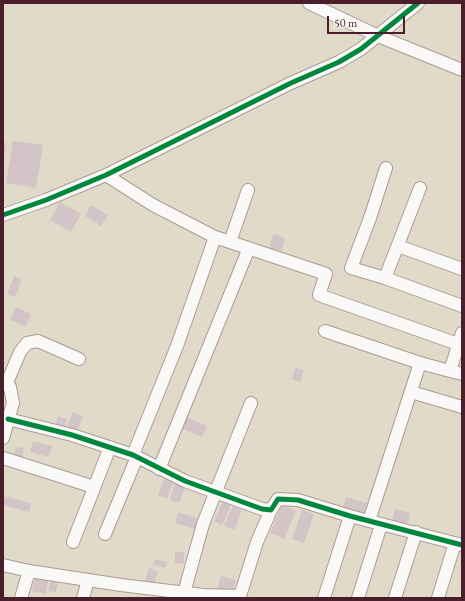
<!DOCTYPE html>
<html>
<head>
<meta charset="utf-8">
<style>
  body { margin:0 }
  #map { position:relative; width:465px; height:601px; overflow:hidden; background:#e2dac8; font-family:"EB Garamond",serif }
  canvas { display:block }
  .frame { position:absolute; inset:0; border:4px solid #4a1f2b; pointer-events:none }
  .scale { position:absolute; left:327px; top:16px; width:78px; height:18px; box-sizing:border-box; border:2px solid #4a1f2b; border-top:0; padding-left:5px; font-size:12px; line-height:14px; white-space:nowrap; color:#4a1f2b; -webkit-text-stroke:3px #f6f6f2; paint-order:stroke }
</style>
</head>
<body>
<div id="map">
<canvas width="465" height="601"></canvas>
<div class="frame"></div>
<div class="scale">50 m</div>
</div>
<script>
const c = document.querySelector('canvas').getContext('2d');
c.lineJoin = 'round';
function fillPath(path, color) { c.fillStyle = color; c.fill(path, 'evenodd'); }
const poly = rows => new Path2D(rows.map(r => 'M' + r).join(''));
function trace(path, color, width, dash) { c.strokeStyle = color; c.lineWidth = width; c.lineCap = dash ? 'butt' : 'round'; c.setLineDash(dash || []); c.stroke(path); }
fillPath(poly([
  [13,141,43,145,36,188,6,183],
  [3,142,6,143,4,159,3,159],
  [60,202,81,214,71,232,50,220],
  [91,205,108,215,101,226,85,216],
  [273,234,285,238,282,251,270,248],
  [14,276,22,279,15,297,7,294],
  [16,307,31,314,26,327,10,320],
  [295,368,304,370,301,382,292,380],
  [73,412,83,416,75,436,65,432],
  [58,416,67,419,63,432,54,429],
  [186,417,207,426,202,437,181,428],
  [33,441,52,446,49,457,30,452],
  [16,447,24,448,22,460,13,458],
  [164,479,173,483,167,499,158,495],
  [175,484,185,487,179,503,170,500],
  [3,496,31,503,29,512,3,505],
  [346,497,367,503,364,514,343,508],
  [223,501,231,505,222,525,214,521],
  [282,505,296,511,284,539,270,533],
  [233,506,242,510,234,530,224,526],
  [395,509,410,513,407,525,392,521],
  [302,510,314,514,304,543,292,539],
  [178,512,199,519,195,529,175,523],
  [175,552,184,552,184,563,175,563],
  [155,559,167,562,165,568,153,565],
  [149,568,158,571,153,587,144,584],
  [221,576,236,580,232,593,217,589],
  [35,578,48,581,46,594,32,591],
  [51,581,58,583,56,592,48,591]
]), '#d2c4c7');
const minor = poly([
  [309,3,378,36,462,70],
  [386,168,370,218,351,268,385,278,420,188],
  [106,175,153,205,215,237,326,274,319,295,458,344],
  [3,215,46,200,106,175,291,83,339,62,361,49,418,3],
  [230,242,248,190],
  [398,246,462,269],
  [385,278,462,306],
  [325,331,420,363,369,521],
  [462,333,450,371,462,374],
  [420,363,450,371],
  [3,384,10,387,13,403,3,438],
  [6,385,20,352,27,343,38,341,79,359],
  [411,392,462,407],
  [8,419,72,435,133,455,185,481,262,509,271,510,278,499,298,500,350,516,462,545],
  [133,455,177,346,215,237],
  [3,458,94,487],
  [159,469,249,248],
  [105,534,137,457],
  [73,542,110,447],
  [3,565,29,571,121,585,203,595,240,596,257,542,271,510],
  [184,593,203,524,251,403],
  [21,598,29,571],
  [83,598,88,580],
  [324,598,350,516],
  [358,598,381,525],
  [395,598,416,532],
  [438,598,455,543]
]);
trace(minor, '#a79d94', 14);
trace(minor, '#fbf9f7', 12);
trace(poly([
  [3,215,46,200,106,175,291,83,339,62,361,49,418,3],
  [8,419,72,435,133,455,185,481,262,509,271,510,278,499,298,500,350,516,462,545]
]), '#00873e', 5);
</script>
</body>
</html>
